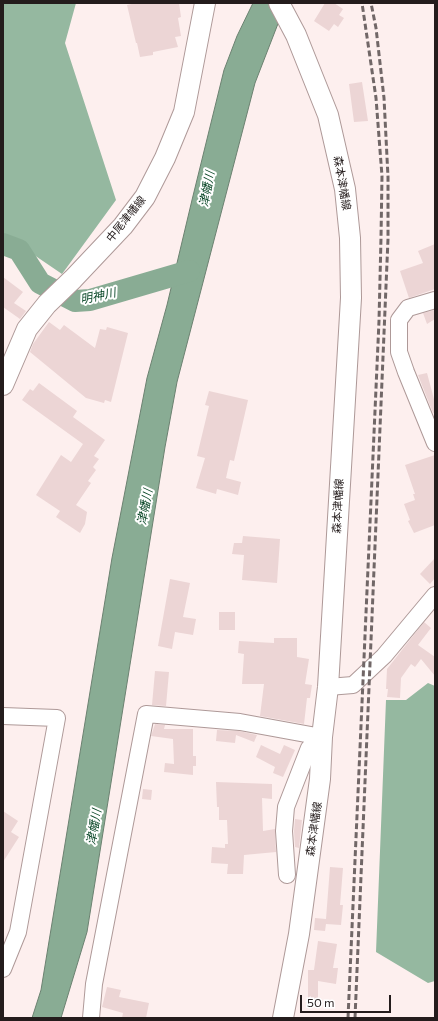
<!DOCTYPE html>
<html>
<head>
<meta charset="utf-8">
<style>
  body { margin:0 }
  #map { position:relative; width:438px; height:1021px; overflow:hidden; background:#fdefee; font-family:Commissioner,sans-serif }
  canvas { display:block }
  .frame { position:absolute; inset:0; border:4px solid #241c1c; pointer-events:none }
  .scale { position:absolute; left:300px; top:995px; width:91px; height:18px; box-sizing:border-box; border:2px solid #241c1c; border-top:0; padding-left:5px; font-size:12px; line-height:14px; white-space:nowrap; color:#241c1c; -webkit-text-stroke:3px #fff; paint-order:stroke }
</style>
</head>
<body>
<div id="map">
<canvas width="438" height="1021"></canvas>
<div class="frame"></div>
<div class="scale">50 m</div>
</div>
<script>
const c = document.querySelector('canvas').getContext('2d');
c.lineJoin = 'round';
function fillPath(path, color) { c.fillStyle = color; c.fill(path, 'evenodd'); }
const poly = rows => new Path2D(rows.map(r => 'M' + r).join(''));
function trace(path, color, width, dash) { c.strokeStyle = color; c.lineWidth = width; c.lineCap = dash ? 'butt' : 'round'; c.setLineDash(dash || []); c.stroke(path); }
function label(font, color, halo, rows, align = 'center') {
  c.font = font + ' Commissioner,"Noto Sans JP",sans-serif'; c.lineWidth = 4; c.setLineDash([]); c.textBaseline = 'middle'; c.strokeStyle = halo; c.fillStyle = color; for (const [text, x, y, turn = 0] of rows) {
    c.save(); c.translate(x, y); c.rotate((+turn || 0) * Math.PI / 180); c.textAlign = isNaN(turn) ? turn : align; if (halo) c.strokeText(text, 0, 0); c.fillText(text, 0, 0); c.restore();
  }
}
fillPath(poly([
  [3,3,76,3,65,43,116,200,62,274,18,244,3,237],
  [428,683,435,686,435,981,428,983,376,952,386,700,406,700]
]), '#95b8a0');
const water = poly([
  [253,3,286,3,255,83,177,382,165,447,87,932,61,1018,32,1018,41,990,112,558,147,378,167,305,192,200,224,70,237,36,253,3]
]);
fillPath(water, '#89ac94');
trace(water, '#6b8170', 1);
trace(poly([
  [3,244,19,250,40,283,75,301,90,300,189,271]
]), '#89ac94', 22);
fillPath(poly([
  [136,3,179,3,181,17,178,18,181,36,175,37,178,47,153,52,153,55,140,57,137,43,136,43,127,5],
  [325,3,334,3,343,9,339,15,344,18,338,27,334,24,329,31,314,21],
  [362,82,368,121,354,122,349,84],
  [435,244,435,289,409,298,400,271,423,263,418,251],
  [3,277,23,292,14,303,26,311,20,319,3,307],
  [435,310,435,319,427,324,423,313],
  [49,322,60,330,64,325,95,348,100,329,106,330,107,327,128,333,111,402,105,400,104,403,86,398,30,352,33,344],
  [427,373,435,403,435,412,433,413,418,375],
  [39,383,77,411,73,417,105,440,94,456,99,459,93,467,96,470,88,481,91,483,76,505,87,512,85,524,80,533,56,517,60,511,36,495,61,455,71,462,83,444,22,400,30,389,33,391],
  [209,391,248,400,234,461,230,460,226,478,241,482,238,495,217,489,216,494,196,488,205,458,197,456,209,406,205,405],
  [435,455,435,525,414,533,408,521,410,520,404,504,415,500,413,494,415,494,405,465],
  [243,536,280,539,277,583,242,580,244,555,232,554,234,543,242,543],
  [435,558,435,578,430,584,420,574],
  [170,579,190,583,183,617,196,619,193,635,175,632,172,649,158,646],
  [219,612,235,612,235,630,219,630],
  [424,622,431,628,418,645,435,657,435,676,421,659,415,667,411,664,401,678,400,698,387,697,388,689,386,689,387,669],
  [274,638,297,638,297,657,309,659,305,684,312,685,310,698,307,698,304,724,260,716,264,684,242,684,244,654,238,653,239,641,274,643],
  [155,671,169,672,166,706,152,705],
  [155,724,165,725,164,729,193,729,193,756,196,756,196,766,193,766,193,775,164,772,165,763,174,764,173,739,151,736],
  [217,730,239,731,257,735,254,742,236,735,235,743,216,741],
  [261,745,280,754,284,745,295,750,283,777,273,773,275,767,256,757],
  [216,782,272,784,272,799,262,798,263,831,275,829,276,852,244,855,243,874,227,874,228,864,211,863,212,847,225,848,225,844,228,844,227,820,219,820,219,807,217,807],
  [143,789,152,790,151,800,142,799],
  [3,811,18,821,11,832,19,837,3,862],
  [295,819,302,820,299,848,295,847,294,831],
  [330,867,343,868,340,905,343,905,341,925,326,924,325,931,314,930,315,918,326,919],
  [318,941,337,944,333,968,338,968,336,984,318,981,318,1001,308,1001,308,970,314,970],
  [107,987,121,990,119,997,149,1003,146,1018,122,1018,123,1013,102,1007]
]), '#ecd5d5');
const minor = poly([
  [435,300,408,308,399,320,399,352,406,372,435,443],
  [328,687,353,685,384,656,435,595],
  [3,716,57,718,18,932,3,969],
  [287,875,284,831,286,807,309,748,322,737],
  [91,1018,94,984,146,714,240,722,322,737]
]);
const major = poly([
  [279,3,296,35,328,115,345,189,350,238,351,298,328,687,322,737,320,779,299,934,283,1018],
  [3,385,27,329,47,304,73,279,123,226,145,197,165,158,184,112,205,3]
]);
trace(minor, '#ae9998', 18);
trace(major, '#ae9998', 22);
trace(minor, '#fff', 16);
trace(major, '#fff', 20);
trace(poly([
  [348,1018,379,321,381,238,382,176,376,98,362,3],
  [355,1018,388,239,388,177,384,98,376,28,371,3]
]), '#716767', 3, [6, 3]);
label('11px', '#241c1c', '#fff', [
  ["森本津幡線",342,183,80],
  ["中尾津幡線",126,219,-51],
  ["森本津幡線",338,506,-87],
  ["森本津幡線",314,829,-82]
]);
label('italic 12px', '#094727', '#fff', [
  ["津幡川",207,189,-79],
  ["明神川",98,296,-12],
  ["津幡川",145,507,-79],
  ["津幡川",94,827,-80]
]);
</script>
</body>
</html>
